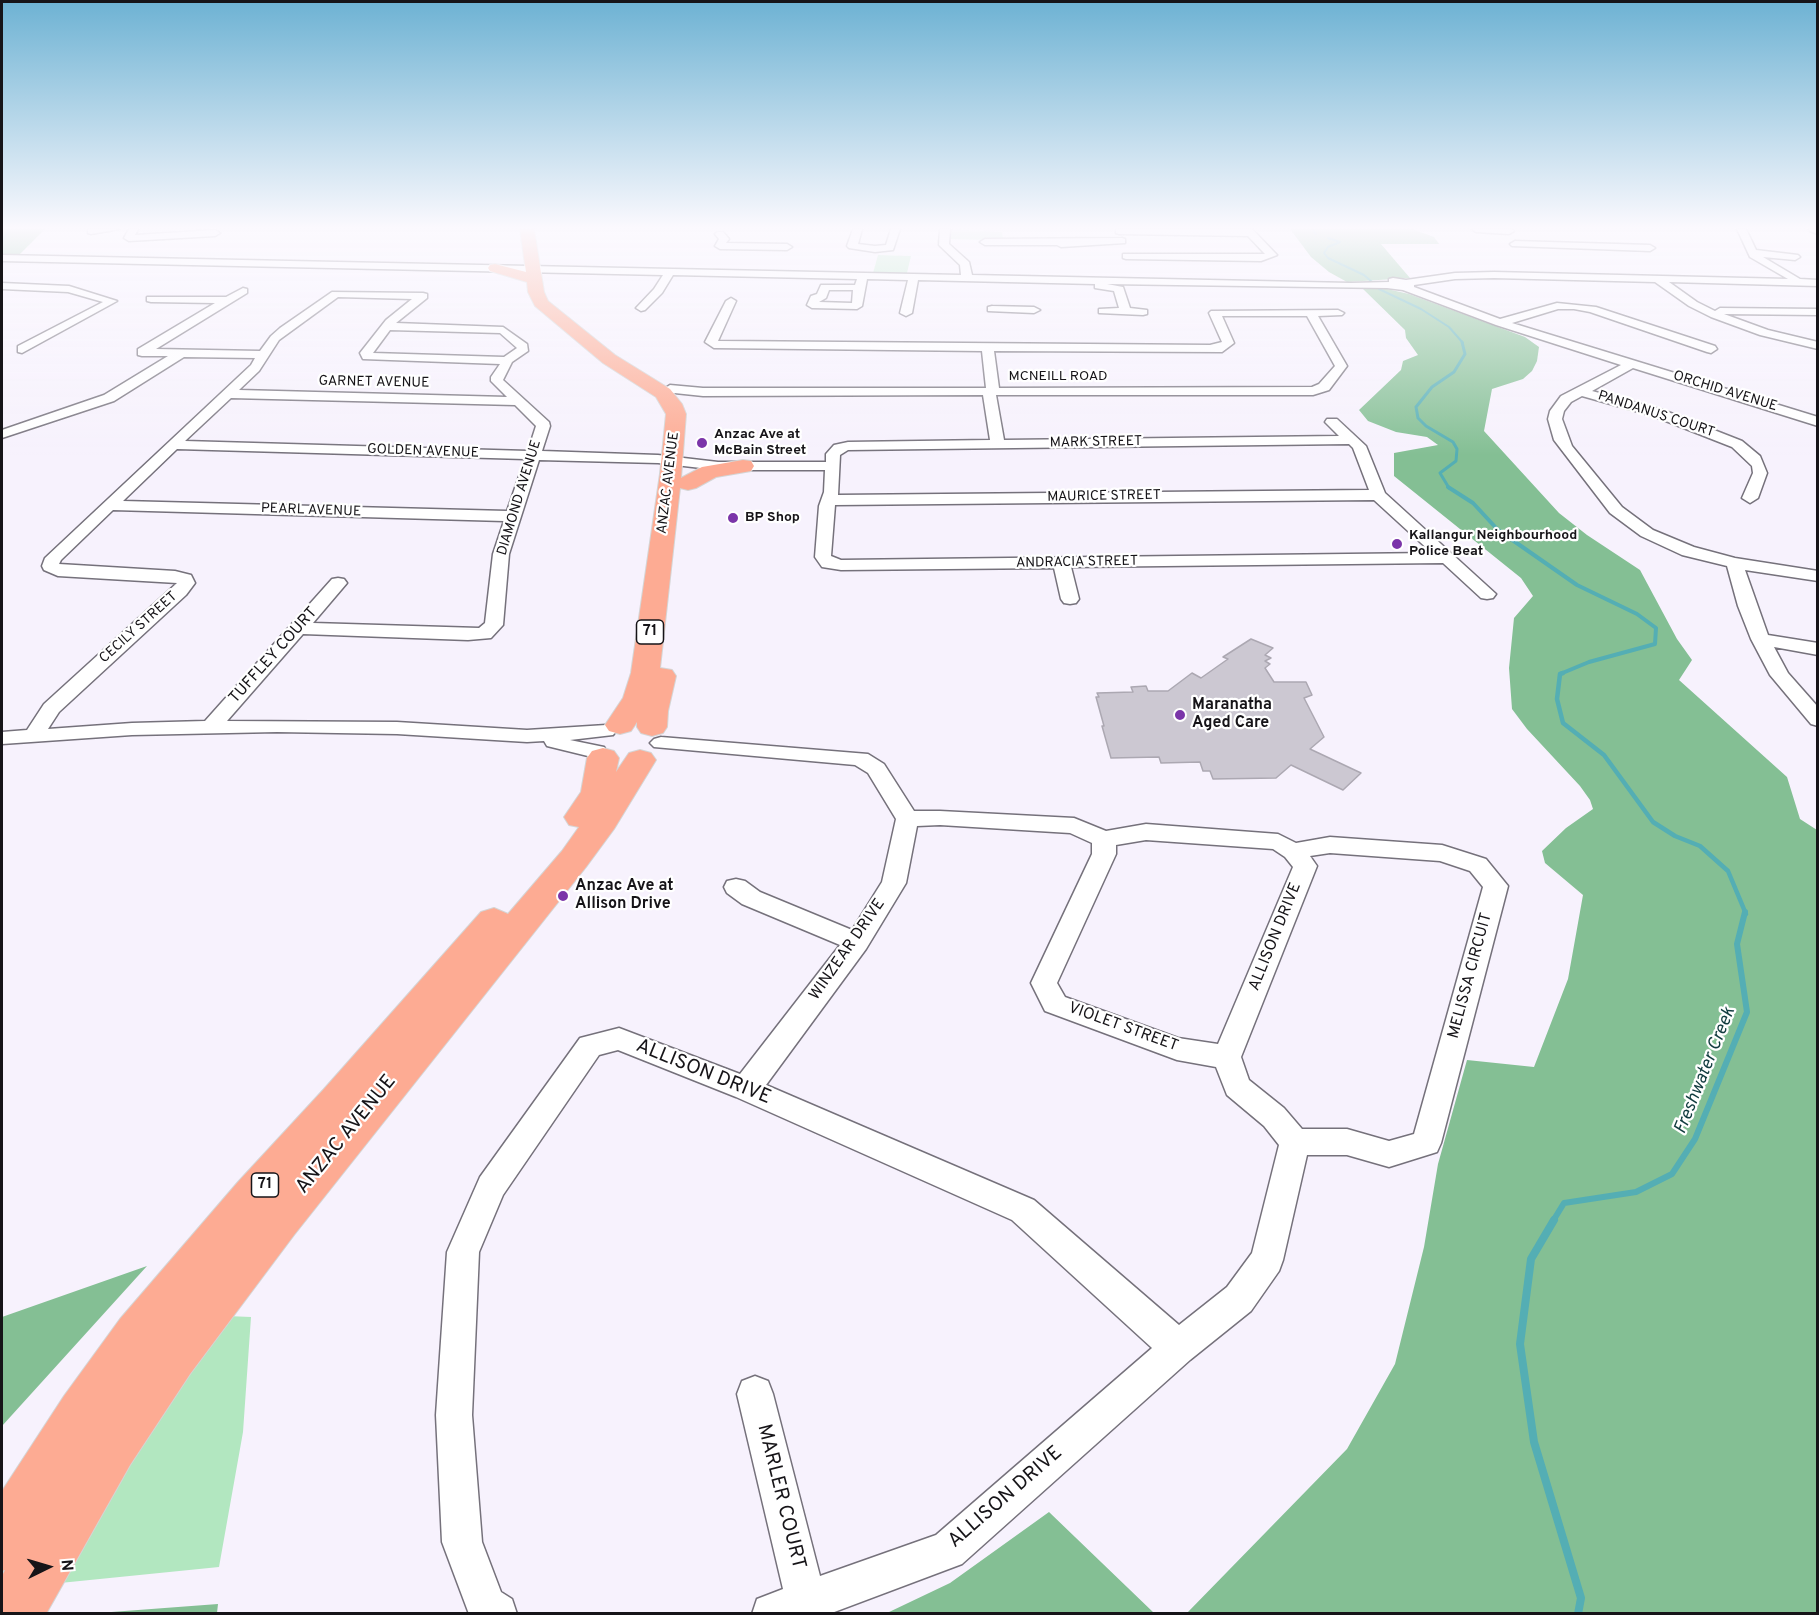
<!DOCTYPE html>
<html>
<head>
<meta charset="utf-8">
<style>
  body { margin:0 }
  #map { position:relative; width:1819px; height:1615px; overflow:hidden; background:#f7f2fd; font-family:Overpass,sans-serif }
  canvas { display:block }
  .frame { position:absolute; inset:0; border:3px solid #161418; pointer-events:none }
  .north { position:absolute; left:18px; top:1537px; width:60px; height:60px; -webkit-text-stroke:4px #fff; paint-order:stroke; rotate:85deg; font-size:16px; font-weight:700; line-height:24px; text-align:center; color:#161418 }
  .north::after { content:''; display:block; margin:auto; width:21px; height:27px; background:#161418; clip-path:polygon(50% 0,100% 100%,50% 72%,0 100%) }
</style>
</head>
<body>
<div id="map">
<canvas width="1819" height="1615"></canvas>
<div class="frame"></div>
<div class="north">N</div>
</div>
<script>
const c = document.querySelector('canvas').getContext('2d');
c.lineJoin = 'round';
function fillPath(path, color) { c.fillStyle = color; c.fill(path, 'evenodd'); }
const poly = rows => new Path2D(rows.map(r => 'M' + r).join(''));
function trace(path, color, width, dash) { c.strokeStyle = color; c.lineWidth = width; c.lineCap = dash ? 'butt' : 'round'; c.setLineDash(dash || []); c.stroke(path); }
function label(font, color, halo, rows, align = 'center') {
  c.font = font + ' Overpass,sans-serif'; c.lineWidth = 4.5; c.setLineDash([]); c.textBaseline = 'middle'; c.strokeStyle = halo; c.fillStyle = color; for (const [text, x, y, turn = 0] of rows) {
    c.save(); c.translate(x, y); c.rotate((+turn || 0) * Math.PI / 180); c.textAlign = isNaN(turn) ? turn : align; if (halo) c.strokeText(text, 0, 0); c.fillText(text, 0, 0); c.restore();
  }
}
fillPath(poly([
  [949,229,1002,232,1003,238,996,240,948,239],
  [878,255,911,256,907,273,873,273],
  [227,1316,251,1317,243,1432,219,1567,60,1583,151,1430]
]), '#b2e7c0');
fillPath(poly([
  [2,229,45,229,20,254,2,254],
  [1290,229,1412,229,1434,237,1439,244,1381,244,1410,278,1347,282,1329,272,1311,257],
  [1363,289,1387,289,1409,294,1525,337,1539,347,1537,361,1532,371,1523,379,1492,389,1484,431,1559,513,1587,535,1640,570,1677,639,1692,660,1679,680,1787,777,1800,819,1817,830,1817,1613,1187,1613,1347,1449,1395,1364,1424,1247,1438,1164,1467,1060,1534,1067,1568,979,1583,895,1545,863,1542,851,1566,828,1593,809,1590,800,1580,786,1527,729,1512,709,1509,668,1514,618,1533,596,1521,578,1394,476,1394,453,1438,445,1427,437,1396,432,1368,421,1359,410,1401,370,1403,361,1418,355,1406,338,1405,330],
  [147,1266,2,1426,2,1317],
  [1049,1512,1154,1613,887,1613,950,1583],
  [218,1604,217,1613,98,1613]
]), '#84bf94');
trace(poly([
  [1312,229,1316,234],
  [1328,238,1340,242,1328,247,1324,253,1328,258,1364,275,1372,282],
  [2,242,9,229],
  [1379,289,1421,309,1449,327,1463,343]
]), '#54aeb4', 2);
trace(poly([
  [1449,488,1440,473,1456,461,1457,449,1453,442,1426,426,1418,418,1416,407,1432,387,1454,372,1465,354,1462,342]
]), '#54aeb4', 3);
trace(poly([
  [1448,487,1473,503,1498,530,1577,585,1637,614,1656,628,1655,644,1589,662,1560,674]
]), '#54aeb4', 4);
trace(poly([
  [1563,673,1560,674,1557,699,1563,723,1604,755,1653,822,1675,836,1700,846,1728,871,1746,914]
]), '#54aeb4', 4.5);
trace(poly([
  [1553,1221,1564,1203,1636,1192,1672,1174,1695,1139,1747,1012,1737,944,1745,912]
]), '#54aeb4', 6);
trace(poly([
  [1554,1220,1531,1259,1520,1344,1534,1442,1581,1598,1578,1614]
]), '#54aeb4', 8);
const building = poly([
  [1251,639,1273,648,1265,655,1271,658,1265,661,1270,664,1265,668,1274,682,1306,682,1312,695,1304,698,1324,737,1310,749,1361,773,1343,790,1291,765,1276,778,1213,779,1210,771,1203,771,1200,762,1161,763,1159,757,1111,758,1102,726,1104,726,1096,697,1099,697,1097,693,1133,692,1131,687,1146,686,1148,691,1168,691,1192,673,1201,678,1228,659,1223,657,1251,639]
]);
fillPath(building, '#ccc8d2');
trace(building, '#aca8b2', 1.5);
const minor = poly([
  [88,229,119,229,91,234,88,233,88,229],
  [129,229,138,229,135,235,215,230,220,233,215,236,129,241,124,238,129,229],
  [853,229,862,229,858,244,875,246,886,245,891,229,900,229,893,250,875,252,849,248,847,246,853,229],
  [940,229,950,229,949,244,969,262,972,275,1351,283,1389,282,1389,279,1393,278,1406,280,1455,273,1494,272,1788,279,1750,257,1737,229,1746,229,1756,250,1798,255,1800,257,1795,260,1763,257,1800,279,1818,280,1818,286,1669,282,1697,302,1715,311,1720,308,1818,309,1818,315,1724,314,1768,330,1818,342,1818,349,1760,335,1711,317,1689,306,1655,282,1494,278,1455,279,1414,285,1414,287,1500,319,1557,303,1596,307,1715,346,1717,349,1711,353,1707,352,1590,312,1574,309,1558,309,1512,323,1818,417,1818,426,1633,368,1592,391,1663,410,1742,441,1760,456,1767,473,1758,498,1750,503,1742,498,1753,473,1752,466,1732,447,1653,416,1582,396,1571,402,1564,411,1562,419,1572,446,1622,507,1653,530,1694,547,1735,558,1818,571,1818,581,1745,570,1768,635,1818,643,1818,655,1774,647,1788,673,1818,707,1818,726,1811,724,1770,675,1751,639,1738,606,1727,566,1682,555,1641,536,1610,513,1554,440,1548,419,1550,411,1561,396,1621,365,1496,325,1403,290,1387,288,1107,284,1123,287,1130,308,1147,310,1147,314,1143,315,1099,313,1099,309,1119,308,1114,291,1095,288,1095,284,918,280,912,313,906,316,900,313,908,280,867,279,862,306,857,309,812,308,807,305,811,296,817,294,821,285,855,285,857,279,673,275,662,293,645,310,641,311,636,308,654,289,663,275,2,261,2,255,961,275,960,265,939,245,940,229],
  [829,290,853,290,852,303,819,302,826,298,829,290],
  [1116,229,1252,229,1277,255,1261,261,1126,259,1123,258,1123,254,1265,254,1248,236,1119,234,1116,233,1116,229],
  [1472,229,1512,229,1514,231,1509,234,1476,232,1472,229],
  [1809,229,1818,229,1818,234,1810,231,1809,229],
  [717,232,723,232,729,239,726,243,787,244,792,247,787,250,720,249,715,246,719,239,715,234,717,232],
  [1122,238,1125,239,1125,243,1061,247,1057,245,985,245,980,242,985,239,1122,238],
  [1515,241,1650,245,1655,248,1650,251,1512,246,1510,244,1515,241],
  [2,283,69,286,117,301,22,353,18,352,18,346,103,302,68,292,2,289,2,283],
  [243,288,247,289,247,293,156,349,260,351,271,336,280,328,332,292,423,293,427,294,427,298,396,323,503,327,527,344,528,351,512,362,503,380,549,422,550,426,542,451,658,455,718,462,826,462,826,454,834,445,848,442,990,440,983,395,703,396,665,392,664,389,670,385,703,388,986,388,982,351,714,348,705,342,726,301,731,298,736,301,718,341,720,341,1210,345,1222,342,1209,313,1211,311,1338,310,1344,313,1342,315,1318,316,1347,366,1329,390,1313,395,996,395,1004,440,1339,436,1325,422,1327,419,1337,419,1366,446,1385,493,1496,594,1493,598,1487,599,1481,598,1443,563,1071,567,1079,599,1076,603,1070,604,1064,603,1061,599,1054,568,841,570,822,567,815,557,819,506,824,492,825,470,718,470,658,463,539,460,509,554,503,625,491,638,468,640,303,634,227,721,397,722,527,730,606,725,613,727,616,731,613,735,570,740,604,747,607,752,604,757,596,758,547,746,544,741,527,742,397,734,277,732,132,735,2,744,2,732,27,730,44,704,177,583,58,576,44,570,42,566,45,558,251,365,255,358,184,357,114,401,2,438,2,430,104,395,168,356,142,356,138,355,138,349,215,303,151,302,147,301,147,297,226,297,243,288],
  [338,297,412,299,386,320,360,353,363,359,500,364,491,377,491,381,507,397,239,390,259,371,279,340,338,297],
  [1222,316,1307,316,1335,366,1319,384,1312,387,999,388,994,351,1222,352,1234,343,1222,316],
  [390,330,500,333,517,348,504,357,373,353,390,330],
  [231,398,515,405,536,426,528,451,185,441,231,398],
  [1349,444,1353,448,1369,490,838,495,840,455,848,450,1349,444],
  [177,449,525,459,507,511,123,501,177,449],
  [1374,500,1432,553,841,560,831,556,835,505,1374,500],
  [113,510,504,521,493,554,485,623,479,628,313,623,347,583,344,579,338,578,332,579,205,721,132,723,48,729,59,712,186,595,195,583,191,575,175,571,59,564,61,560,113,510],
  [992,306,1034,307,1040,310,1034,313,988,311,988,307,992,306],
  [661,737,868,754,884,764,914,811,940,811,1074,818,1106,831,1146,824,1278,834,1296,843,1330,837,1442,845,1486,859,1508,886,1441,1143,1437,1152,1389,1167,1347,1155,1307,1155,1283,1260,1279,1271,1251,1311,1190,1360,962,1564,829,1614,752,1614,757,1599,783,1589,737,1394,742,1381,755,1376,768,1381,773,1394,820,1576,936,1535,1152,1348,1012,1220,736,1097,618,1050,599,1055,503,1195,479,1252,472,1415,482,1542,501,1592,512,1599,517,1614,469,1614,442,1542,436,1415,447,1252,480,1177,580,1038,619,1028,740,1074,840,945,742,904,727,893,724,887,727,881,736,879,745,881,760,892,852,930,882,882,896,819,868,773,855,765,654,747,650,743,654,739,661,737],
  [940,825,1070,833,1092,843,1092,854,1031,983,1045,1011,1177,1060,1216,1067,1227,1095,1264,1126,1279,1145,1252,1253,1227,1287,1179,1325,1034,1200,766,1085,866,949,906,883,917,826,940,825],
  [1146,840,1273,849,1285,857,1293,867,1218,1044,1178,1038,1065,997,1057,983,1116,854,1116,845,1146,840],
  [1330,853,1440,861,1470,871,1483,887,1414,1134,1389,1141,1347,1129,1302,1129,1284,1108,1249,1080,1241,1057,1317,866,1310,856,1330,853]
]);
const highway = poly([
  [520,229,534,229,544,292,548,301,615,355,670,389,682,404,686,414,681,478,702,467,743,460,751,461,754,466,751,471,716,477,696,488,688,490,680,488,660,668,672,670,676,676,668,711,667,727,663,733,652,736,641,733,637,727,637,722,631,731,620,734,609,731,605,725,623,698,631,673,660,474,666,414,656,397,603,363,535,306,528,292,527,282,490,271,488,268,490,265,495,264,526,272,520,229],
  [603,748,614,751,619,758,616,772,629,753,640,750,651,753,656,760,614,829,586,867,294,1235,190,1374,130,1465,46,1614,2,1614,2,1576,5,1570,2,1571,2,1491,64,1396,120,1319,238,1182,324,1089,481,912,494,908,508,914,562,851,579,827,569,825,564,817,581,792,587,758,592,751,603,748]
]);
trace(minor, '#75717b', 3);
trace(highway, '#d5d5d5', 2);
fillPath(minor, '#fff');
fillPath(highway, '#fdab93');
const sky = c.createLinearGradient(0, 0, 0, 455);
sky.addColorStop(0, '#6db2d3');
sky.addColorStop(0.5, '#fbf9fe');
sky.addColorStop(1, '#fbf9fe00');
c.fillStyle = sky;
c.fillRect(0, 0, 1819, 455);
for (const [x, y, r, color] of [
  [702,443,6,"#7b35a9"],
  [733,518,6,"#7b35a9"],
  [1397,544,6,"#7b35a9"],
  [1180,715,6,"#7b35a9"],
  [563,896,6,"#7b35a9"]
]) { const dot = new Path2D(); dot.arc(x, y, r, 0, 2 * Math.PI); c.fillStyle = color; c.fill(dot); trace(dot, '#fff', 2); }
label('14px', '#161418', '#fff', [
  ["MCNEILL ROAD",1058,377],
  ["GARNET AVENUE",374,383,1],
  ["ORCHID AVENUE",1725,392,17],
  ["PANDANUS COURT",1656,415,18],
  ["MARK STREET",1096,443,-1],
  ["GOLDEN AVENUE",423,452,2],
  ["ANZAC AVENUE",669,483,-83],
  ["MAURICE STREET",1104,497,-1],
  ["DIAMOND AVENUE",520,498,-73],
  ["PEARL AVENUE",311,511,2],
  ["ANDRACIA STREET",1077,563,-1],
  ["CECILY STREET",139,628,-42]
]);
label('bold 14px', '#161418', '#fff', [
  ["Anzac Ave at",714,435],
  ["McBain Street",714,451],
  ["BP Shop",745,518],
  ["Kallangur Neighbourhood",1409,536],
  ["Police Beat",1409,552]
], 'left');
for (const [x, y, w] of [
  [650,632,27],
  [265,1185,27]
]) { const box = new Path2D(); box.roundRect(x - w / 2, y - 12, w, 24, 4.5); c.fillStyle = '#fff'; c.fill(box); trace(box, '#161418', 1.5); }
label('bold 15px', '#161418', null, [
  ["71",650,632],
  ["71",265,1185]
]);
label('16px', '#161418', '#fff', [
  ["TUFFLEY COURT",274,656,-48],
  ["ALLISON DRIVE",1276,937,-68],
  ["WINZEAR DRIVE",848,950,-55],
  ["MELISSA CIRCUIT",1471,976,-75],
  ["VIOLET STREET",1123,1028,20]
]);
label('bold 16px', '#161418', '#fff', [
  ["Maranatha",1192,706],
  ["Aged Care",1192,724],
  ["Anzac Ave at",575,887],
  ["Allison Drive",575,905]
], 'left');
label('italic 18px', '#113c3f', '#fff', [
  ["Freshwater Creek",1706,1071,-68]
]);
label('20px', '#161418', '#fff', [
  ["ALLISON DRIVE",703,1073,22],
  ["ANZAC AVENUE",347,1135,-51],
  ["MARLER COURT",780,1497,76],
  ["ALLISON DRIVE",1006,1498,-41]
]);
</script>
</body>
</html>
